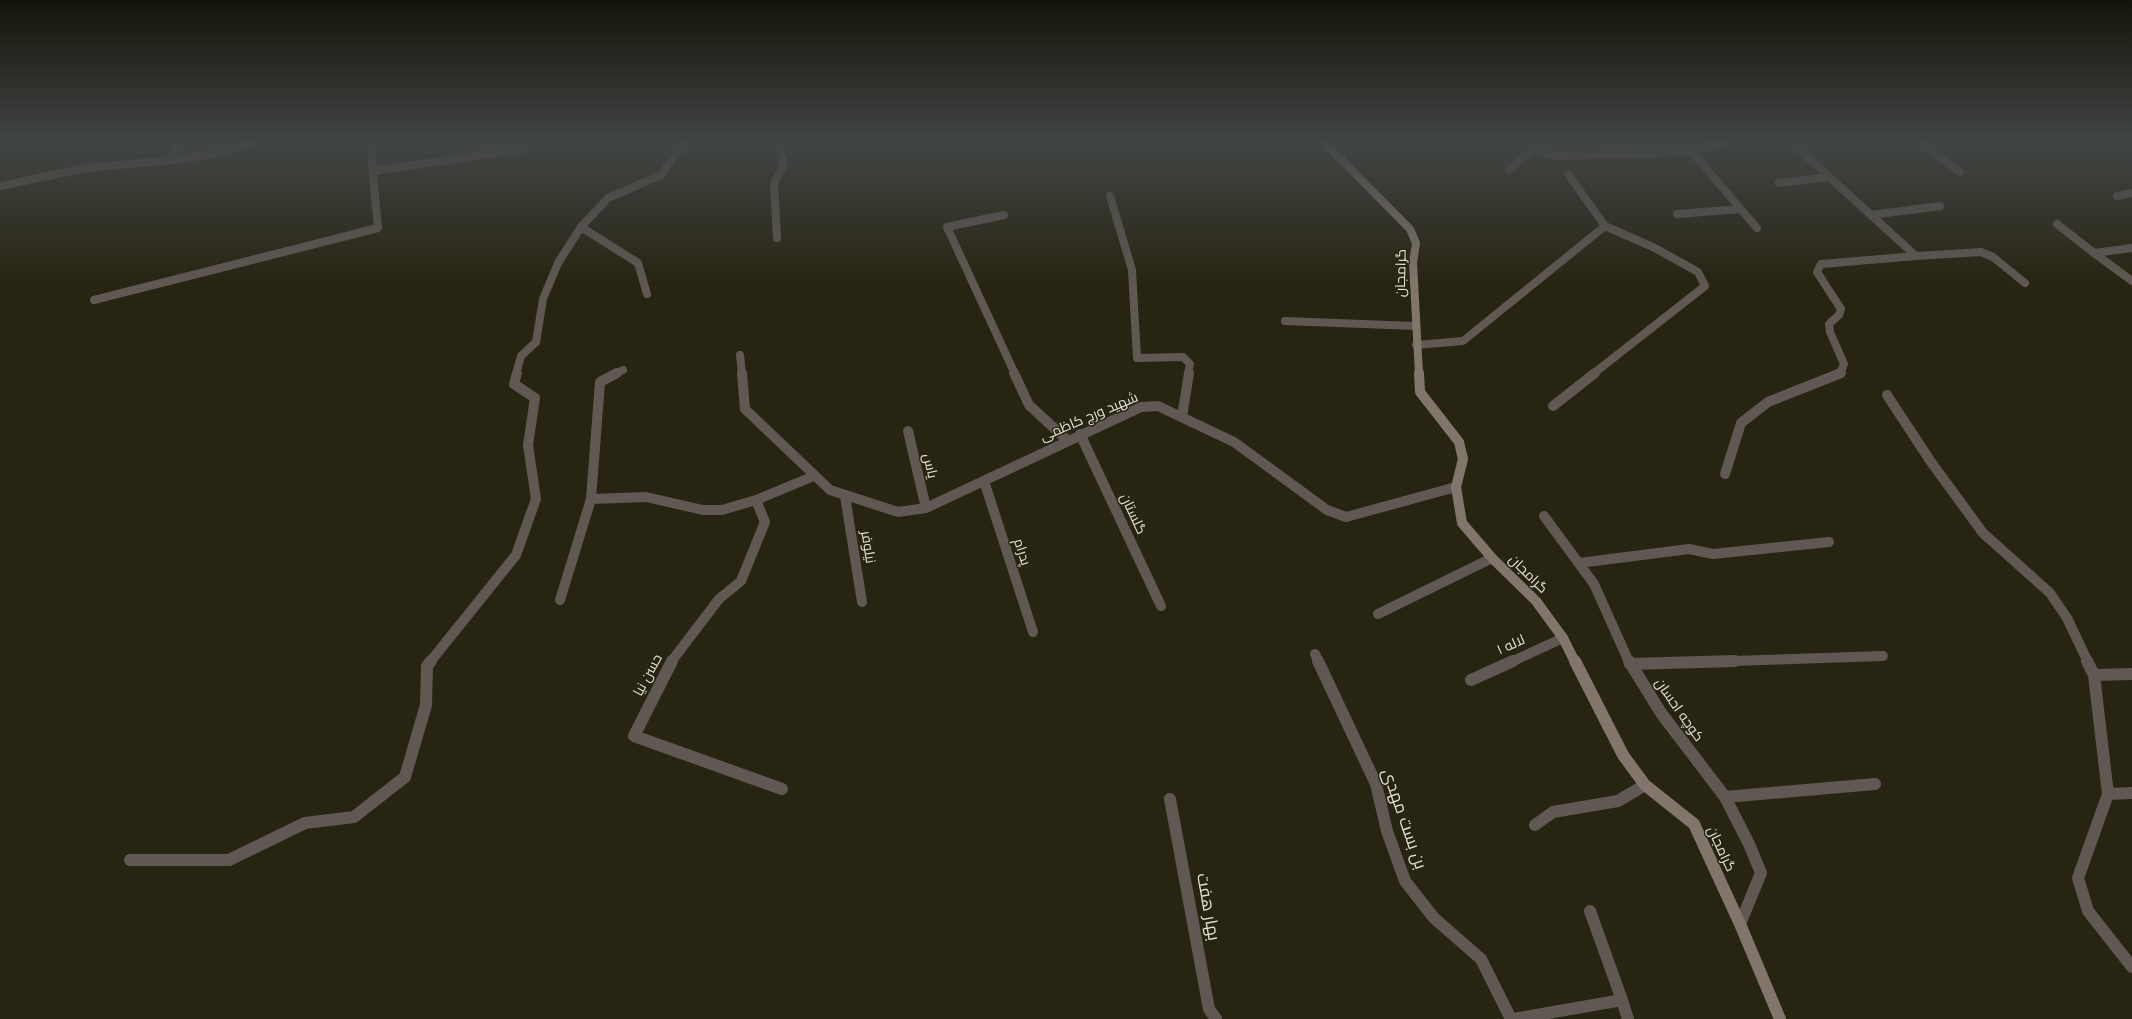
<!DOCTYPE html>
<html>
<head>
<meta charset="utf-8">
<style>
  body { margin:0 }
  canvas { display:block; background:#272412 }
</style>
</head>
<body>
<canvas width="2132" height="1019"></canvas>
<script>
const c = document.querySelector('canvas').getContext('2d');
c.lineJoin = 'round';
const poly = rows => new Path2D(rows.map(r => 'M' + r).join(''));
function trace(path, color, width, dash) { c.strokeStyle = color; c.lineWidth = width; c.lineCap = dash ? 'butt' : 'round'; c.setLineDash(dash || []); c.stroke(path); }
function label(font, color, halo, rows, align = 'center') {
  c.font = font + ' Quicksand,Cairo,sans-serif'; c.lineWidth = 3; c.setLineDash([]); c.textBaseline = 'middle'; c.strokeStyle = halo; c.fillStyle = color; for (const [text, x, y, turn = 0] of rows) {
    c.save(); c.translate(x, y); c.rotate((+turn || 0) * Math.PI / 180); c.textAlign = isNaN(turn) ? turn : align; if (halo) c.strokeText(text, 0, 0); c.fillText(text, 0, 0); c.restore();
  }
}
trace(poly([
  [581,227,638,263,647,294],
  [516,374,521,356,536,342]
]), '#605852', 8);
trace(poly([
  [430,662,516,555,536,499,528,445,535,398,514,384,517,373]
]), '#605852', 10);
trace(poly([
  [130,860,229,860,305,823,354,817,405,777,426,705,427,666,431,661]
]), '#605852', 12);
trace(poly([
  [776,143,784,164,774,184,777,238],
  [1792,143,1916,256,1821,264,1817,272,1841,309,1839,315,1829,324,1830,332,1844,364,1840,374],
  [1920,143,1960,172],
  [1533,149,1555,156,1692,152,1701,147,1730,143],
  [1692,152,1757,228],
  [171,160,178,143],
  [1509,170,1539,143],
  [373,171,522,149],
  [1779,183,1829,177],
  [0,186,86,168,171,160,218,153,252,143],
  [1110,196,1132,270,1137,358,1183,357,1190,364,1188,374],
  [2117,196,2132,193],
  [1677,214,1740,209],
  [1004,215,947,227,1015,374],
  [1871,215,1940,206],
  [2057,224,2094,253],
  [2132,248,2094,253,2132,281],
  [1916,256,1981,252,1993,257,2025,283],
  [94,300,378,228,370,143],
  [1285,321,1415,326],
  [536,342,543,299,558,263,581,227,608,198,661,175,684,143],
  [1416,345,1463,341,1605,226,1568,174],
  [740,355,742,374],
  [615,374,623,370],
  [1593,374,1705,286,1698,272,1655,248,1605,226]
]), '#605852', 8);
trace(poly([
  [742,373,745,409,830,490,898,512,926,508,1141,407,1158,406,1234,442,1327,510,1346,517,1456,487],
  [1014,373,1029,405,1067,440],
  [1887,395,1931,462,1983,533,2050,593,2067,618,2088,662],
  [1553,406,1595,373],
  [1182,417,1189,373],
  [908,431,926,508],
  [1080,434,1161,606],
  [1725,474,1741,423,1768,402,1841,373],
  [984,481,1033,632],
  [845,496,862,602],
  [591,499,646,497,703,510,722,510,756,500,814,476],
  [1544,516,1594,584,1629,662],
  [1579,563,1689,549,1713,554,1829,542],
  [560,600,591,499,600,382,617,373],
  [1378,614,1492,558],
  [1315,654,1319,662],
  [671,662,719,599,741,581,765,522,756,500],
  [1511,662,1563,638],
  [1703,662,1883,656]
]), '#605852', 10);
trace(poly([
  [672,661,634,736,782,789],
  [1318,661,1376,784,1387,831,1405,881,1434,918,1481,959,1511,1019],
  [1629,661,1661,713,1725,797,1749,844,1761,873,1740,924],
  [2087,661,2094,675,2108,794,2078,878,2088,911,2132,967],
  [1630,664,1735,661],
  [2094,675,2132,674],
  [1471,680,1513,661],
  [2108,794,2132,793],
  [1725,797,1875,784],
  [1170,799,1209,1009,1216,1019],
  [1535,825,1553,812,1618,801,1645,785],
  [1590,911,1622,1000],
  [1514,1019,1622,1000,1628,1019]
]), '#605852', 12);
trace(poly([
  [1325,143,1410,229,1416,243,1413,263,1419,374]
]), '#82766c', 8);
trace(poly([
  [1419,373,1420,392,1459,442,1463,459,1456,487,1462,523,1492,558,1536,601,1563,638,1575,662]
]), '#82766c', 10);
trace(poly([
  [1575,661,1623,755,1645,785,1694,824,1740,924,1780,1019]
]), '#82766c', 12);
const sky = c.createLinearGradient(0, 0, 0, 285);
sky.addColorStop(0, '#15140a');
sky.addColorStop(0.5, '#414544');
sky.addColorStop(1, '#41454400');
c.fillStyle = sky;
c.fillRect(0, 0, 2132, 285);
label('14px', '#e4e2d7', '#272412', [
  ["گرامجان",1401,273,-89],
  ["شهید ورچ کاظمی",1089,417,-23],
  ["یاس",930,466,77],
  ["گلستان",1133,514,65],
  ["نیلوفر",868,547,81],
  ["پدرام",1022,552,72],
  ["گرامجان",1528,574,45],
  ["لاله ۱",1511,645,-24],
  ["حسن نیا",648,675,-62],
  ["کوچه احسان",1679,710,55],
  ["گرامجان",1721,849,65]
]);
label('17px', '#e4e2d7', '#272412', [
  ["بن بست مهدی",1404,819,71],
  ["بهار هفت",1208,907,80]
]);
</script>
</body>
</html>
